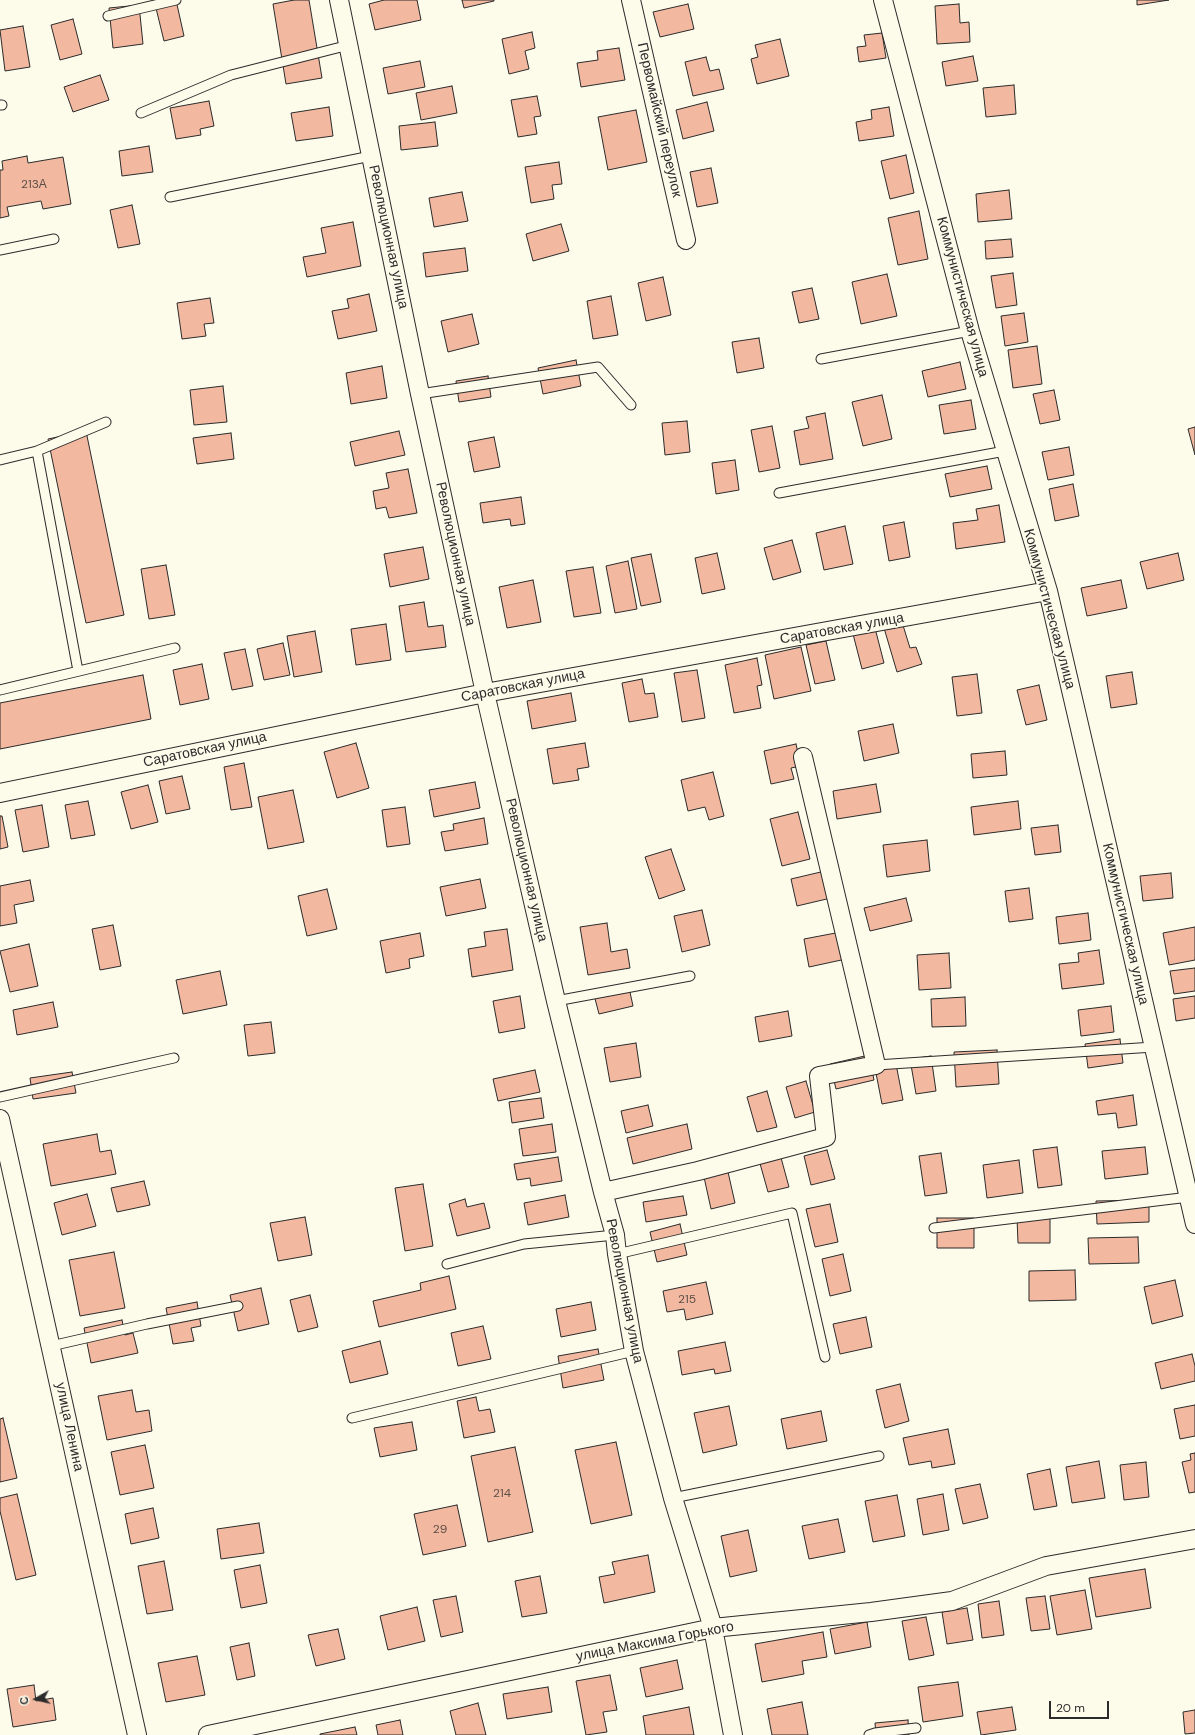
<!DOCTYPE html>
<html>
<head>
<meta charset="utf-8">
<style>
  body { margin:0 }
  #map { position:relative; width:1195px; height:1735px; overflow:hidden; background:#fdfbea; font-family:"DM Sans",sans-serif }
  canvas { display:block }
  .north { position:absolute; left:16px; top:1679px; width:40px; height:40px; -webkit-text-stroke:3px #fdfbea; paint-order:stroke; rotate:262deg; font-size:11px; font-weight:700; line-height:16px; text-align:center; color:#2b2b2b }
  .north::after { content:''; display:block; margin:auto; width:14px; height:18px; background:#2b2b2b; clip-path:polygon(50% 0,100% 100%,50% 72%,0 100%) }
  .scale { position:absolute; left:1049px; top:1701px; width:60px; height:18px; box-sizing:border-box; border:2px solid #2b2b2b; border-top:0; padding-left:5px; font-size:12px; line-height:14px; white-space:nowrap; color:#2b2b2b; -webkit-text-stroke:3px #fdfbea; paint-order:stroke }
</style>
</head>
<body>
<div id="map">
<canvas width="1195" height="1735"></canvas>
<div class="north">С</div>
<div class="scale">20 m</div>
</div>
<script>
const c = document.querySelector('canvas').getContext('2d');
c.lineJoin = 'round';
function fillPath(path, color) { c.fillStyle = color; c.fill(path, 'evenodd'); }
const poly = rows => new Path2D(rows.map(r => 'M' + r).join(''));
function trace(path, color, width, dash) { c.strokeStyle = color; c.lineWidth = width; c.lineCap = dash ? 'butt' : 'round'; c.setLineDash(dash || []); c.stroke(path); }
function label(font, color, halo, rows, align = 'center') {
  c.font = font + ' "DM Sans",sans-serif'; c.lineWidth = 3; c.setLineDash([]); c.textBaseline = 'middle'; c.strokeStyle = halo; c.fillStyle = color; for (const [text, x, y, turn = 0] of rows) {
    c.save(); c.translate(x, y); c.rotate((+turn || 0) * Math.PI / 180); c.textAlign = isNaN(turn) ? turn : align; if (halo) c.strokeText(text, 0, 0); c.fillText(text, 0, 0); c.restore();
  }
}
const building = poly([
  [154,0,176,0,184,36,164,41,154,0],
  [294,0,309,0,322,78,286,84,273,4,294,0],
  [384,0,417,0,421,20,375,30,369,4,384,0],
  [462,0,494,0,494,1,464,8,462,0],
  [1137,0,1169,0,1137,5,1137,0],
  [688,4,694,29,660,37,653,12,688,4],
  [959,4,960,23,969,22,970,42,937,44,935,6,959,4],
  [139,5,143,44,113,48,109,8,139,5],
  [73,19,82,54,60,60,51,25,73,19],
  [23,26,30,67,5,71,0,30,23,26],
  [532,32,535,48,525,51,529,69,509,74,502,39,532,32],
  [882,33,886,58,859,62,857,47,866,46,864,35,882,33],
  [780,39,789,76,757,84,751,59,758,57,755,45,780,39],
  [619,48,625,80,581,87,577,63,598,60,597,51,619,48],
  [973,56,978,81,946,86,942,62,973,56],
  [706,57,710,71,719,69,724,89,693,96,685,62,706,57],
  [420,61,425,87,388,94,383,68,420,61],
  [100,75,109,100,73,112,64,87,100,75],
  [1014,85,1016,114,986,117,983,88,1014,85],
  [452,86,457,113,421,120,416,93,452,86],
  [537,96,541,116,534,117,537,134,518,137,511,100,537,96],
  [209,101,214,126,200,129,201,135,176,139,170,108,209,101],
  [707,102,714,131,683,139,676,110,707,102],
  [329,107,333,136,296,141,291,113,329,107],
  [889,107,894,136,859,141,856,122,872,119,871,110,889,107],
  [636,110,647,162,608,170,598,117,636,110],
  [435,122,438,146,401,150,399,126,435,122],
  [149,146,153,172,122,176,119,151,149,146],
  [906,155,914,193,890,199,881,161,906,155],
  [27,156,28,163,63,157,71,204,43,209,41,201,7,207,9,216,0,218,0,170,3,170,2,161,27,156],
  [559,162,562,184,552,185,554,199,531,203,525,167,559,162],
  [711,168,718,203,697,207,690,172,711,168],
  [1009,190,1012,219,978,222,976,194,1009,190],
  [462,192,468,221,434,227,429,198,462,192],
  [132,205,140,244,118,248,110,210,132,205],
  [919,211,928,259,898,265,888,218,919,211],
  [353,222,361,266,307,277,303,257,326,253,321,228,353,222],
  [561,224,569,251,533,261,526,234,561,224],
  [1011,239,1013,257,986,259,985,241,1011,239],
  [465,248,468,271,426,277,423,253,465,248],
  [1013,273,1017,305,996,308,991,276,1013,273],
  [887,274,897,316,861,324,852,282,887,274],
  [663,277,671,315,646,321,638,283,663,277],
  [812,288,819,319,799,323,792,292,812,288],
  [369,294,377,331,338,339,332,311,349,308,347,299,369,294],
  [611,296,618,335,593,339,587,301,611,296],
  [210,298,214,323,204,324,206,336,182,339,177,303,210,298],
  [1024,313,1028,342,1005,346,1001,316,1024,313],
  [472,314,479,344,448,352,441,321,472,314],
  [759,338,764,368,737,373,732,342,759,338],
  [1037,346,1042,384,1013,388,1008,350,1037,346],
  [576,360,581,386,543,394,538,368,576,360],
  [960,362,966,389,928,397,922,371,960,362],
  [382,366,387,398,351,404,346,373,382,366],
  [488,376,491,397,459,402,456,381,488,376],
  [223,386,227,422,194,425,190,390,223,386],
  [1054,390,1060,420,1040,424,1033,394,1054,390],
  [882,395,892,439,863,446,852,402,882,395],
  [971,400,976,429,944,434,939,405,971,400],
  [825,413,833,459,800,465,794,431,809,428,806,417,825,413],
  [687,421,690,452,665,455,662,423,687,421],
  [772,426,780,468,759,472,751,430,772,426],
  [1195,427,1195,455,1188,429,1195,427],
  [86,431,124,615,86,623,48,439,86,431],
  [399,431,405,455,355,466,350,442,399,431],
  [231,433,234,459,197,464,193,438,231,433],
  [494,437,500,467,474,472,468,442,494,437],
  [1069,447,1074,475,1048,480,1042,452,1069,447],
  [735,460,739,490,716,494,712,463,735,460],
  [987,466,992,489,950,497,945,474,987,466],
  [408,469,417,513,389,518,386,507,376,509,373,491,389,488,386,473,408,469],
  [1073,484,1079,516,1055,521,1049,489,1073,484],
  [521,497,525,524,511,526,510,519,483,523,480,503,521,497],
  [999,505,1005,542,956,549,953,523,978,520,976,509,999,505],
  [904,522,910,557,889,561,883,526,904,522],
  [845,526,853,564,824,570,816,533,845,526],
  [792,540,801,572,773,580,764,548,792,540],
  [423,547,429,579,390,587,384,554,423,547],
  [717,553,725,589,702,594,695,558,717,553],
  [1178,553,1184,580,1147,589,1140,562,1178,553],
  [651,554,661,602,641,606,631,558,651,554],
  [628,561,637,609,615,613,606,566,628,561],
  [166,565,175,615,149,619,141,569,166,565],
  [593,567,601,613,574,617,566,571,593,567],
  [533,580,541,622,507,628,499,587,533,580],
  [1121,580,1127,608,1087,616,1081,588,1121,580],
  [424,602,428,627,443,625,446,647,406,652,399,606,424,602],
  [902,622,910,648,916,647,922,664,897,672,884,628,902,622],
  [386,624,391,660,356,665,351,629,386,624],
  [875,628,884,663,862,669,853,634,875,628],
  [315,631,322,672,294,677,287,636,315,631],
  [826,641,835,680,815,684,806,645,826,641],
  [283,643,290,675,264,680,257,649,283,643],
  [801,647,811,691,774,699,765,655,801,647],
  [245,649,253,686,232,690,224,653,245,649],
  [757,658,762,685,757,686,761,708,734,713,725,665,757,658],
  [202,664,209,699,180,705,173,670,202,664],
  [697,670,705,718,682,722,674,673,697,670],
  [1132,672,1137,704,1111,708,1106,676,1132,672],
  [977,674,982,713,957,716,952,677,977,674],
  [143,675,151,719,0,749,0,703,143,675],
  [642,679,645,694,654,693,658,717,629,722,622,683,642,679],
  [1039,685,1047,720,1026,725,1017,690,1039,685],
  [571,693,576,721,532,729,527,701,571,693],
  [893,724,899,753,864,761,858,731,893,724],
  [356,743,369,788,337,798,324,752,356,743],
  [585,743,589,767,577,769,579,780,553,784,547,749,585,743],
  [796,744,801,766,791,768,794,779,771,784,764,751,796,744],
  [1005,751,1007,775,973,778,971,754,1005,751],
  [244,763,252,807,231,810,224,767,244,763],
  [713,772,724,816,709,820,705,807,688,811,681,780,713,772],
  [182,776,190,809,166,814,159,781,182,776],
  [475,782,480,808,434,817,429,790,475,782],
  [876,784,881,812,837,819,833,791,876,784],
  [148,785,158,822,131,829,121,792,148,785],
  [293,790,304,842,268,849,258,797,293,790],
  [88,801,95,835,71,839,65,805,88,801],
  [1018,801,1021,829,974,835,971,807,1018,801],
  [42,805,49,847,23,852,15,810,42,805],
  [405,807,410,844,387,847,382,810,405,807],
  [798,812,810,859,782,866,770,819,798,812],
  [0,816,2,816,8,847,0,849,0,816],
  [484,818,488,844,445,851,441,832,454,830,453,824,484,818],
  [1058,825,1061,852,1035,855,1031,828,1058,825],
  [927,840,930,871,887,877,883,845,927,840],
  [671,849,685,890,659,899,645,857,671,849],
  [825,871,831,898,797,906,791,879,825,871],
  [1171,873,1173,898,1143,901,1140,876,1171,873],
  [480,879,486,908,446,916,440,887,480,879],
  [30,880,34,901,14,905,17,923,0,926,0,886,30,880],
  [1029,888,1033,919,1009,922,1005,891,1029,888],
  [327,889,337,929,307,936,298,896,327,889],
  [906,898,912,921,870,931,864,908,906,898],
  [702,910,710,945,682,952,674,916,702,910],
  [1088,913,1091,940,1059,944,1056,917,1088,913],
  [607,923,611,952,627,949,630,968,588,975,580,927,607,923],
  [113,925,121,966,100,970,92,929,113,925],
  [1195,927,1195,960,1169,965,1163,933,1195,927],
  [507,929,513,970,472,977,468,949,486,946,484,932,507,929],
  [841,932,846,959,809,967,804,939,841,932],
  [420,933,424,956,409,959,410,968,386,973,380,941,420,933],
  [29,944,38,986,10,992,0,951,29,944],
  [1099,950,1104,984,1062,989,1059,964,1079,962,1078,953,1099,950],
  [949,953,951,988,919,990,917,955,949,953],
  [1195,968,1195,991,1174,994,1170,971,1195,968],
  [220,971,227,1005,183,1014,176,980,220,971],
  [628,983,633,1006,599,1014,593,991,628,983],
  [520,996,525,1028,499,1033,493,1001,520,996],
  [1195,996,1195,1018,1176,1021,1173,999,1195,996],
  [965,997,966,1026,932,1027,931,999,965,997],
  [53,1002,58,1027,17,1035,13,1010,53,1002],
  [1111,1006,1114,1032,1081,1036,1078,1010,1111,1006],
  [788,1011,792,1036,759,1042,755,1017,788,1011],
  [271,1022,275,1053,248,1056,244,1025,271,1022],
  [1120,1039,1123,1063,1088,1068,1085,1044,1120,1039],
  [636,1043,641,1077,610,1082,604,1048,636,1043],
  [997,1050,999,1084,956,1087,954,1052,997,1050],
  [869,1055,874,1080,836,1089,830,1064,869,1055],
  [931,1056,936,1091,916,1094,910,1059,931,1056],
  [896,1064,903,1100,882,1104,875,1068,896,1064],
  [535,1070,540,1092,498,1101,493,1079,535,1070],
  [72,1072,76,1093,33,1099,30,1078,72,1072],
  [806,1081,815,1112,795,1118,786,1087,806,1081],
  [767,1091,777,1127,757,1132,747,1097,767,1091],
  [1133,1095,1137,1125,1118,1128,1116,1113,1098,1115,1096,1101,1133,1095],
  [541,1098,544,1118,512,1123,509,1102,541,1098],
  [648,1105,653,1126,626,1133,621,1111,648,1105],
  [552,1124,556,1152,523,1156,519,1129,552,1124],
  [687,1124,692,1149,633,1164,627,1138,687,1124],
  [97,1134,100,1152,111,1150,116,1174,51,1186,43,1144,97,1134],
  [1057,1147,1062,1185,1038,1188,1033,1150,1057,1147],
  [1145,1147,1148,1174,1105,1179,1102,1151,1145,1147],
  [827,1150,835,1179,811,1185,804,1156,827,1150],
  [941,1153,947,1193,925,1196,919,1156,941,1153],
  [780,1154,789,1187,768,1192,759,1160,780,1154],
  [558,1157,562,1181,531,1186,530,1178,517,1180,514,1164,558,1157],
  [1019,1160,1023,1193,987,1198,983,1165,1019,1160],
  [726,1163,735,1203,711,1209,702,1168,726,1163],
  [144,1181,150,1205,117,1212,111,1188,144,1181],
  [423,1184,433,1246,405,1251,395,1188,423,1184],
  [87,1194,96,1226,62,1235,54,1203,87,1194],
  [565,1195,569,1217,528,1225,524,1203,565,1195],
  [683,1196,687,1215,646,1222,643,1202,683,1196],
  [465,1199,467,1207,484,1203,490,1228,457,1236,449,1204,465,1199],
  [1149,1200,1149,1222,1097,1224,1096,1201,1149,1200],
  [830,1204,838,1242,815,1247,806,1209,830,1204],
  [305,1217,312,1255,278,1261,270,1223,305,1217],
  [1050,1217,1050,1243,1018,1243,1017,1218,1050,1217],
  [937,1218,974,1218,974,1248,937,1248,937,1218],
  [680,1224,687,1255,657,1262,650,1232,680,1224],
  [1138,1237,1139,1263,1089,1264,1088,1238,1138,1237],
  [114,1252,125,1308,80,1316,69,1260,114,1252],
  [843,1254,851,1291,830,1296,822,1259,843,1254],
  [1075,1270,1076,1300,1029,1301,1029,1271,1075,1270],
  [449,1276,456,1309,379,1327,373,1301,421,1290,420,1283,449,1276],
  [1175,1280,1183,1316,1152,1324,1144,1287,1175,1280],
  [706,1282,713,1314,686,1320,684,1309,667,1312,663,1291,706,1282],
  [261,1288,269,1324,238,1331,230,1295,261,1288],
  [310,1295,318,1327,298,1332,290,1300,310,1295],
  [197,1302,201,1326,191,1328,194,1341,173,1344,166,1308,197,1302],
  [591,1302,596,1330,561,1337,556,1309,591,1302],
  [866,1317,872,1347,840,1354,833,1324,866,1317],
  [122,1320,125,1335,133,1333,138,1353,91,1363,84,1328,122,1320],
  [483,1326,491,1359,458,1366,451,1333,483,1326],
  [380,1341,388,1374,350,1383,342,1351,380,1341],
  [725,1342,731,1371,715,1374,714,1369,682,1375,678,1351,725,1342],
  [598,1349,604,1380,563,1388,558,1356,598,1349],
  [1192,1354,1195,1366,1195,1381,1161,1389,1155,1363,1192,1354],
  [900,1384,909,1421,885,1428,876,1390,900,1384],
  [132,1390,136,1412,149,1410,152,1431,107,1440,98,1396,132,1390],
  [476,1397,479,1411,490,1409,495,1432,464,1438,457,1401,476,1397],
  [1195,1405,1195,1436,1180,1439,1174,1409,1195,1405],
  [729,1406,737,1445,703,1453,694,1413,729,1406],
  [821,1411,827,1441,787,1449,781,1419,821,1411],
  [3,1418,17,1478,0,1482,0,1419,3,1418],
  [412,1422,417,1450,380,1457,374,1428,412,1422],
  [948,1429,955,1464,932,1468,931,1461,909,1465,903,1438,948,1429],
  [616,1442,632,1515,591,1524,575,1450,616,1442],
  [145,1445,154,1488,120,1495,111,1452,145,1445],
  [515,1447,533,1532,488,1542,471,1456,515,1447],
  [1195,1453,1195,1492,1189,1493,1182,1462,1191,1460,1190,1454,1195,1453],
  [1099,1461,1105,1498,1072,1503,1066,1467,1099,1461],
  [1146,1462,1149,1497,1124,1500,1120,1465,1146,1462],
  [1050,1469,1057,1506,1034,1510,1027,1474,1050,1469],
  [980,1484,988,1518,963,1524,955,1489,980,1484],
  [17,1494,36,1575,16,1580,0,1511,0,1498,17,1494],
  [943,1494,949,1530,923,1535,917,1499,943,1494],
  [897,1495,905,1536,873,1542,865,1501,897,1495],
  [457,1505,466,1546,423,1555,414,1514,457,1505],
  [153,1508,159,1538,131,1544,125,1514,153,1508],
  [838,1519,845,1552,809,1559,802,1526,838,1519],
  [259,1523,264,1553,221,1559,217,1529,259,1523],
  [748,1530,757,1571,730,1577,721,1536,748,1530],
  [648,1555,655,1592,604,1603,599,1577,615,1574,612,1562,648,1555],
  [164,1561,173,1610,147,1614,138,1566,164,1561],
  [260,1565,267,1603,241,1608,234,1570,260,1565],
  [1145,1569,1151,1608,1096,1617,1089,1578,1145,1569],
  [540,1576,547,1613,522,1617,515,1581,540,1576],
  [1085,1590,1092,1629,1057,1635,1050,1596,1085,1590],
  [456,1596,463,1632,441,1637,433,1600,456,1596],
  [1045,1596,1050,1629,1031,1631,1026,1598,1045,1596],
  [999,1601,1004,1635,982,1638,978,1604,999,1601],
  [417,1607,425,1641,388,1650,380,1616,417,1607],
  [967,1608,973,1640,947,1644,942,1612,967,1608],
  [926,1617,934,1655,909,1660,902,1621,926,1617],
  [867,1622,871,1647,835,1654,830,1629,867,1622],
  [338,1629,345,1659,316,1666,308,1635,338,1629],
  [823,1632,827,1657,802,1661,804,1674,762,1682,755,1644,823,1632],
  [249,1643,255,1676,237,1680,230,1647,249,1643],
  [197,1656,205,1695,166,1702,158,1663,197,1656],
  [677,1660,683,1689,646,1697,640,1668,677,1660],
  [610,1675,617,1710,603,1712,607,1732,586,1735,576,1681,610,1675],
  [958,1682,963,1716,923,1722,918,1687,958,1682],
  [34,1685,36,1701,53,1698,56,1720,13,1727,7,1689,34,1685],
  [548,1687,552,1712,507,1719,503,1694,548,1687],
  [802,1702,808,1735,772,1735,767,1709,802,1702],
  [478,1703,486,1735,456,1735,450,1711,478,1703],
  [689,1707,694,1735,646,1735,643,1716,689,1707],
  [1012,1707,1016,1730,981,1735,977,1712,1012,1707],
  [1195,1710,1195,1733,1185,1734,1183,1712,1195,1710],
  [400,1720,403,1735,378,1735,376,1725,400,1720],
  [908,1720,909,1735,876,1735,875,1723,908,1720],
  [355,1727,357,1735,320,1735,320,1734,355,1727]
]);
fillPath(building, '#f2b8a0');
trace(building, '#2b2b2b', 1);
const lane = poly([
  [108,16,176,0],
  [0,105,2,105],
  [141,113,231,75,349,45],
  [170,197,371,156],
  [0,250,54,239],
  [821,359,970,331],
  [420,394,598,367,631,405],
  [37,451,78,671],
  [0,460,37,451,106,422],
  [779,493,1005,451],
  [0,690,175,648],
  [556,1001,690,976],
  [876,1065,1154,1047],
  [0,1097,174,1058],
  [934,1228,1189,1197],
  [617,1254,792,1213,825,1357],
  [447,1264,524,1244,615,1235],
  [51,1346,147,1324,238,1306],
  [352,1418,634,1351],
  [673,1498,879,1456],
  [869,1735,875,1733,916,1728]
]);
const street = poly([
  [339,0,420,394,485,693,556,1001,603,1192,615,1235,617,1254,634,1351,673,1498,713,1628,733,1735],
  [631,0,686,240],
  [883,0,970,331,1048,591,1195,1224],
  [0,793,485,693,1048,591],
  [0,1119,137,1735],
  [603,1192,698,1171,826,1137,819,1076,876,1065,803,757],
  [208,1735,713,1628,871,1612,952,1601,1046,1566,1195,1539]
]);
trace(lane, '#2b2b2b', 11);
trace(street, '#2b2b2b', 20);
trace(lane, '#fdfbea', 9);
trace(street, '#fdfbea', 18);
label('12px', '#5d4e48', null, [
  ["213А",34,185],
  ["215",687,1300],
  ["214",502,1494],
  ["29",440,1530]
]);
label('14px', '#2b2b2b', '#fdfbea', [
  ["Первомайский переулок",659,120,77],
  ["Революционная улица",388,237,78],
  ["Коммунистическая улица",962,297,75],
  ["Революционная улица",455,554,78],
  ["Коммунистическая улица",1049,609,75],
  ["Саратовская улица",842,629,-10],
  ["Саратовская улица",523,686,-11],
  ["Саратовская улица",205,750,-12],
  ["Революционная улица",526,870,77],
  ["Коммунистическая улица",1125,924,77],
  ["Революционная улица",624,1291,79],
  ["улица Ленина",69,1427,78],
  ["улица Максима Горького",655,1642,-11]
]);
</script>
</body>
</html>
